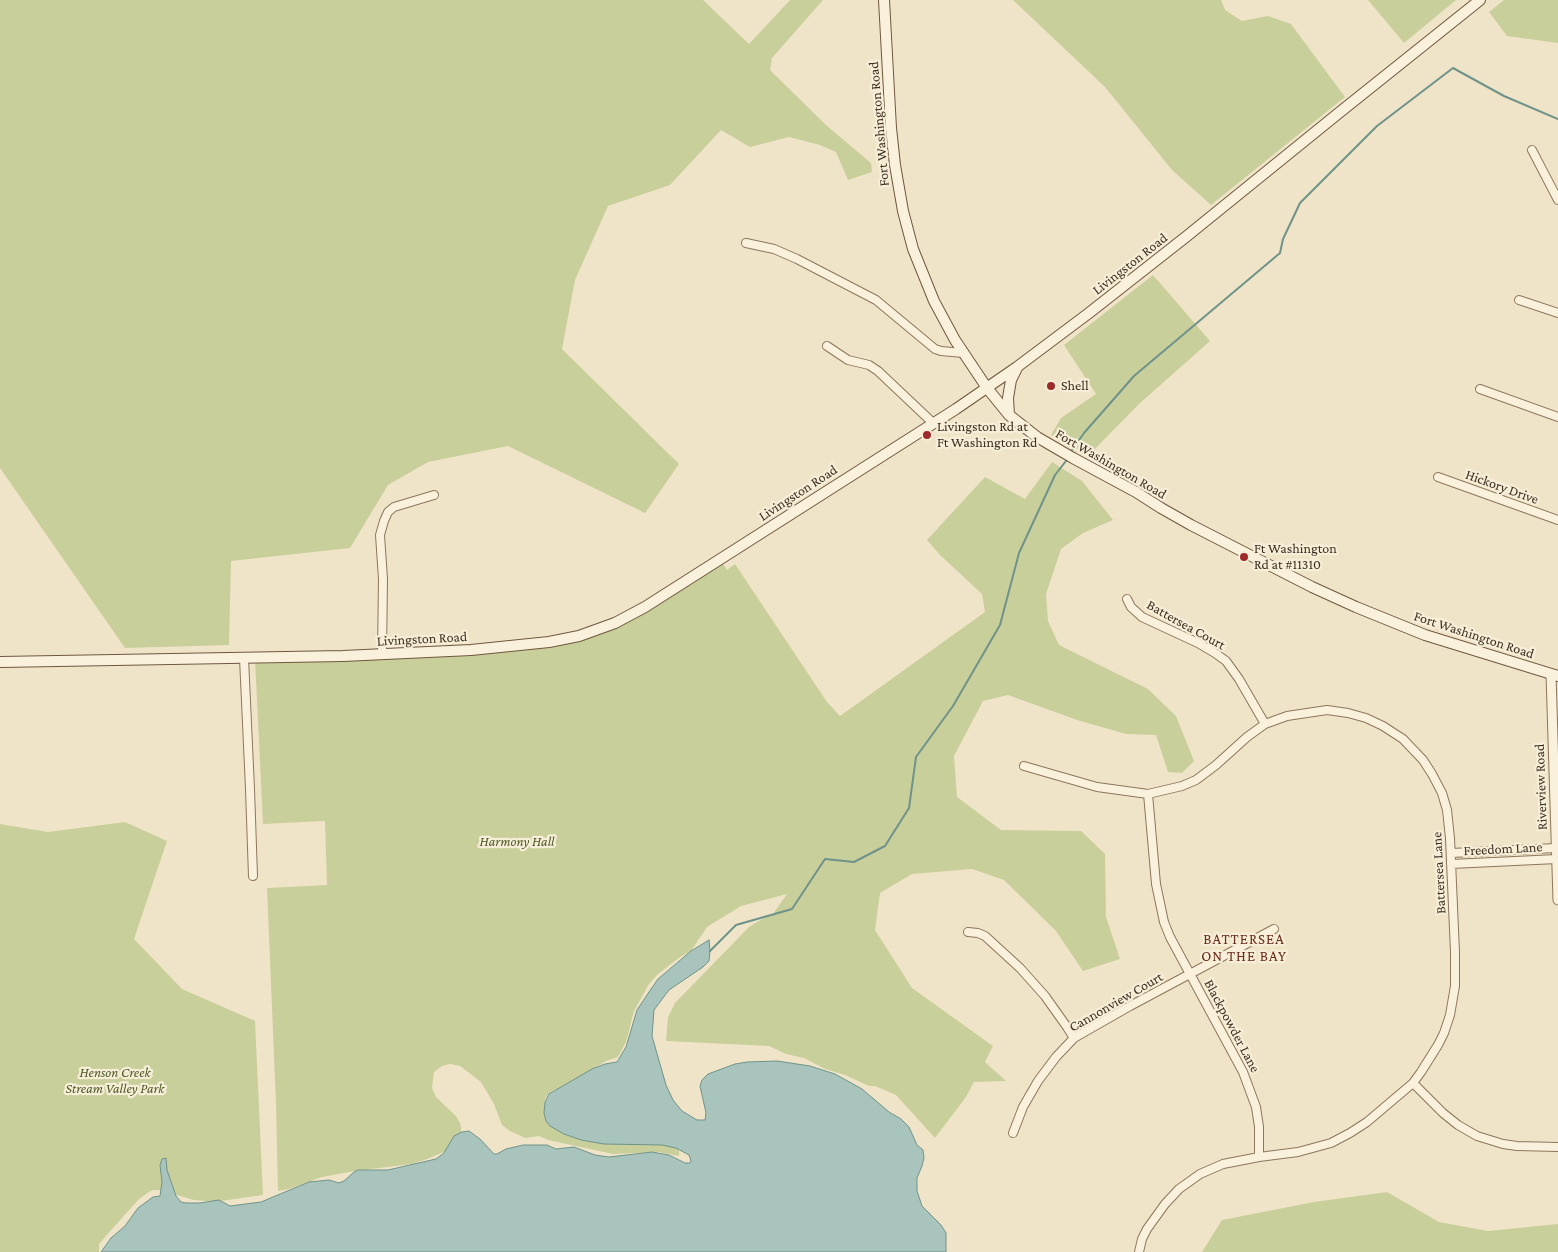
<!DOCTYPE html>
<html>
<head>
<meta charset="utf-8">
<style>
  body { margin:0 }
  canvas { display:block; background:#f0e4c8 }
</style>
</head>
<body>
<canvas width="1558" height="1252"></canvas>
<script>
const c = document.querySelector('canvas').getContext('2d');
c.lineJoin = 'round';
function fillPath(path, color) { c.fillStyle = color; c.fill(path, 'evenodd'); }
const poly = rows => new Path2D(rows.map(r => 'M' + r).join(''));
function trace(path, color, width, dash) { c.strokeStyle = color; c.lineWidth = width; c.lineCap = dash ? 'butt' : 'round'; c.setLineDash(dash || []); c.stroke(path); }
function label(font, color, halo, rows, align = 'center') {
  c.font = font + ' "Crimson Pro",serif'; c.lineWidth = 4.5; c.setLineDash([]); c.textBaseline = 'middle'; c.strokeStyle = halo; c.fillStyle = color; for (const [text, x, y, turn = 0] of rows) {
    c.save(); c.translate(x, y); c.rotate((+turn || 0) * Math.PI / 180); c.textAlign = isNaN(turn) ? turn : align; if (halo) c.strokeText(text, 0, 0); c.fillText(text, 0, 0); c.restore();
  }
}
fillPath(poly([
  [0,0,703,0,749,44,790,0,823,0,772,58,770,70,827,126,871,163,872,172,848,180,836,152,820,145,789,137,750,147,721,130,670,185,608,206,575,280,562,349,679,464,645,513,508,446,428,462,388,485,350,548,231,561,229,645,125,648,0,468],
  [1013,0,1221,0,1225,10,1242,21,1268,16,1291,24,1345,97,1211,205,1172,170,1105,87],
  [1368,0,1456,0,1404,43],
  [1504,0,1558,0,1558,43,1507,36,1489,12],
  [1153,275,1210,341,1139,404,1089,455,1051,435,1061,418,1096,394,1064,345],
  [1052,462,1082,481,1113,520,1083,533,1061,549,1046,594,1048,621,1059,645,1148,689,1176,716,1194,761,1182,773,1168,772,1156,735,1126,734,1077,720,1008,695,983,701,954,756,957,797,1001,830,1081,831,1105,854,1106,917,1120,959,1083,971,1056,931,1004,880,972,869,912,874,880,893,875,930,912,988,993,1046,985,1062,1006,1081,974,1082,966,1097,935,1138,896,1095,875,1086,869,1086,845,1075,825,1069,804,1058,786,1054,769,1046,666,1041,668,1017,675,1003,749,927,762,919,773,914,787,894,741,906,707,927,691,951,680,957,658,974,649,984,634,1011,626,1042,618,1057,606,1061,559,1089,554,1090,548,1094,545,1099,544,1107,545,1116,549,1125,555,1129,679,1147,679,1156,659,1152,613,1154,548,1140,539,1136,525,1138,510,1131,502,1125,494,1104,481,1082,460,1066,450,1064,442,1066,434,1072,432,1088,436,1097,456,1116,460,1123,462,1134,451,1149,427,1159,412,1164,355,1171,322,1177,289,1189,278,1191,276,1104,267,888,327,885,325,821,263,824,255,659,350,657,584,635,722,562,727,570,735,564,827,702,840,716,985,612,982,594,940,555,927,540,985,477,1025,499],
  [125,822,167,841,134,939,182,989,255,1021,263,1195,221,1201,206,1201,194,1200,159,1190,153,1190,149,1192,139,1199,113,1228,99,1244,99,1252,0,1252,0,824,48,832],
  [1387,1192,1439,1222,1488,1231,1558,1224,1558,1252,1202,1252,1222,1220,1314,1202]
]), '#c9cf9b');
const water = poly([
  [709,940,710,951,709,961,703,967,669,990,654,1010,652,1036,666,1085,673,1100,682,1111,697,1120,705,1120,706,1113,700,1086,702,1080,708,1074,735,1064,747,1062,777,1061,810,1066,835,1074,862,1089,889,1112,901,1119,909,1127,917,1145,923,1150,924,1158,922,1166,917,1178,917,1191,922,1206,941,1225,946,1233,946,1252,101,1252,111,1238,125,1226,138,1208,153,1197,160,1196,162,1182,160,1165,162,1159,166,1158,167,1170,176,1196,181,1202,186,1203,200,1203,219,1200,230,1206,261,1202,309,1182,329,1180,339,1183,344,1181,354,1172,358,1170,388,1170,436,1159,444,1153,454,1136,462,1132,469,1131,480,1139,494,1154,497,1154,506,1149,523,1145,547,1145,556,1149,574,1147,595,1155,609,1157,652,1152,669,1155,685,1163,690,1163,691,1161,689,1155,676,1148,662,1145,604,1144,581,1140,564,1134,550,1126,546,1121,544,1113,545,1102,549,1094,592,1069,605,1064,617,1062,626,1047,637,1010,649,992,658,979,691,951,709,940]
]);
fillPath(water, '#a9c4bc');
trace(water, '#6f938a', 1);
trace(poly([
  [1072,450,1084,433,1134,376,1280,253,1283,239,1300,203,1377,126,1453,68,1504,96,1558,119],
  [710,951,736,925,792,909,825,859,854,862,885,846,909,808,916,757,953,706,1000,625,1019,553,1055,475,1066,461]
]), '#6f938a', 2);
const minor = poly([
  [1532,150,1558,200],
  [746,243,774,249,797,259,876,300,935,349,941,351,963,353],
  [1519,300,1558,313],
  [827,346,848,360,869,365,878,371,933,423],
  [1480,389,1558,417],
  [1438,477,1558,520],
  [1127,599,1131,607,1142,617,1198,643,1215,653,1226,661,1239,679,1265,724],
  [382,655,383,579,380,535,384,521,388,512,394,507,434,495],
  [244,658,250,789,253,876],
  [1024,766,1097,787,1148,794,1182,786,1196,780,1216,765,1247,737,1265,724,1287,716,1327,710,1348,713,1366,718,1383,726,1403,739,1423,760,1432,774,1442,793,1447,810,1450,838,1455,952,1455,986,1450,1015,1444,1033,1438,1045,1421,1072,1413,1083,1367,1122,1350,1133,1331,1143,1298,1152,1259,1157,1223,1164,1200,1174,1179,1189,1165,1204,1147,1229,1142,1239,1139,1252],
  [1148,794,1156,884,1164,922,1170,937,1243,1072,1256,1107,1259,1127,1259,1157],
  [1451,853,1556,848],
  [1451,864,1557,859],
  [968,932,978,933,985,936,1020,968,1045,996,1067,1027,1074,1038],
  [1413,1083,1443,1113,1458,1125,1477,1136,1503,1144,1517,1146,1558,1147],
  [1013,1133,1023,1107,1038,1081,1056,1057,1074,1038,1130,1006,1274,929]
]);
const tertiary = poly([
  [1551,674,1558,900]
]);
const secondary = poly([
  [884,0,891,128,895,165,903,211,913,249,934,301,955,340,987,388,1009,415,1037,437,1073,458,1136,492,1161,508,1191,525,1312,587,1356,607,1425,635,1558,676],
  [1009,415,1008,398,1011,380,1017,368],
  [0,662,343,656,471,650,549,642,579,636,615,623,645,607,956,409,1017,367,1089,313,1187,236,1340,112,1480,0]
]);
trace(minor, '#8d765c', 10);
trace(tertiary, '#8d765c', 11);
trace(secondary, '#6f573f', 12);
trace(minor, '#faf1dc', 8);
trace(tertiary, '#faf1dc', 9);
trace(secondary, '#faf1dc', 10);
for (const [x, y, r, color] of [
  [1051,386,5,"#9e2a2b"],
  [927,435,5,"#9e2a2b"],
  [1244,557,5,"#9e2a2b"]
]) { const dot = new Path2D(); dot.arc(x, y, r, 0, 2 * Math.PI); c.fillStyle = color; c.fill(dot); trace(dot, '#f7eed8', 2); }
label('14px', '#3d2e20', '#f7eed8', [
  ["Fort Washington Road",879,124,-95],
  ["Livingston Road",1130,264,-38],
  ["Fort Washington Road",1111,464,30],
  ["Hickory Drive",1502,487,20],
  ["Livingston Road",798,493,-33],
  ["Battersea Court",1186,625,29],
  ["Fort Washington Road",1474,635,18],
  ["Livingston Road",422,639,-3],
  ["Riverview Road",1541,787,-92],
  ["Freedom Lane",1503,849,-3],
  ["Battersea Lane",1439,873,-93],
  ["Cannonview Court",1116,1002,-30],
  ["Blackpowder Lane",1232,1026,62]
]);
label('14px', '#3d2e20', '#f7eed8', [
  ["Shell",1061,386],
  ["Livingston Rd at",937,427],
  ["Ft Washington Rd",937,443],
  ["Ft Washington",1254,549],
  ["Rd at #11310",1254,565]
], 'left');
label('italic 14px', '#4d5a26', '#f7eed8', [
  ["Harmony Hall",517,842],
  ["Henson Creek",115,1073],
  ["Stream Valley Park",115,1089]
]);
c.letterSpacing = '1px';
label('15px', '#6b2e1e', '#f7eed8', [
  ["BATTERSEA",1244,939],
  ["ON THE BAY",1244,956]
]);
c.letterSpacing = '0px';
</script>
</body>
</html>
